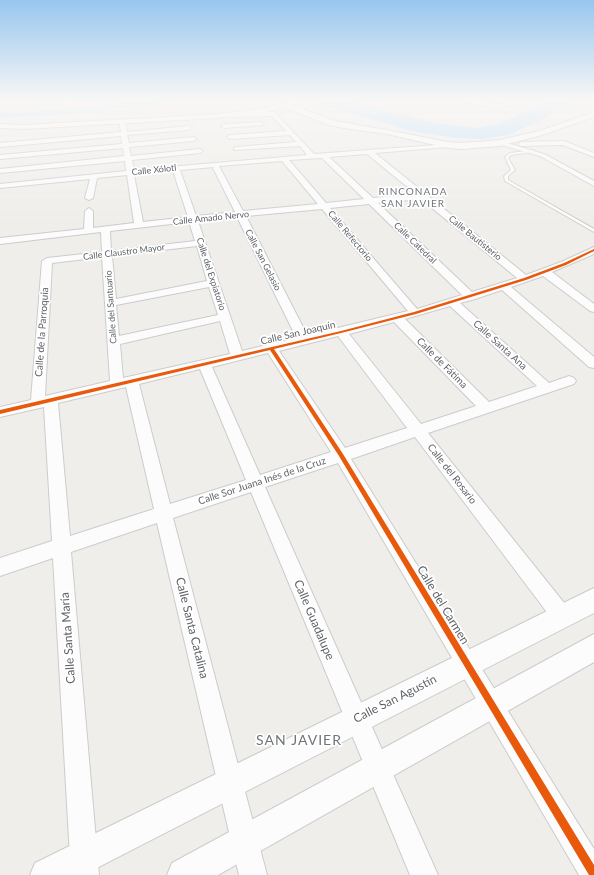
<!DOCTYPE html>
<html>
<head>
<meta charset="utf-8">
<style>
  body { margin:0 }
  canvas { display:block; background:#efeeea }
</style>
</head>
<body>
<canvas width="594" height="875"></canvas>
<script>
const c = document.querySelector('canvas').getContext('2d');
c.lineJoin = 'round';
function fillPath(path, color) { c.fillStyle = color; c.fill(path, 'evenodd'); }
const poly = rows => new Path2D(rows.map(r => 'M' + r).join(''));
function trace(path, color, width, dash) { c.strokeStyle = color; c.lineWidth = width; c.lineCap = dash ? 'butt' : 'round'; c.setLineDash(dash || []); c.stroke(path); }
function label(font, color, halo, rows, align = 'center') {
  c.font = font + ' Lato,sans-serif'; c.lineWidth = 3.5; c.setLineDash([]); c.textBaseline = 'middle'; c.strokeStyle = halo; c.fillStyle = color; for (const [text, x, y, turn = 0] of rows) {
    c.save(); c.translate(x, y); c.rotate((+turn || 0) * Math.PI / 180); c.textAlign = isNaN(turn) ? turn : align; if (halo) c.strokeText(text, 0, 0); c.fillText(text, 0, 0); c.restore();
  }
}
fillPath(poly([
  [0,100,98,100,28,106,0,105]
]), '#d8ebd6');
fillPath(poly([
  [146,100,187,100,72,114,0,118,0,112,30,112,91,107],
  [305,100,344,100,435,123,477,128,498,124,532,109,548,100,577,100,558,108,547,118,508,135,483,139,454,138,411,131]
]), '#bfe0f9');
const service = poly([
  [534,150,533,152,511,155,508,158,515,170,508,176,508,180,594,229,594,232,505,181,504,176,511,170,505,157,510,153,534,150]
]);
const minor = poly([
  [455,100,467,100,497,104,506,103,515,100,522,100,509,106,497,108,455,100],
  [274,112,314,154,450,144,451,145,448,147,375,153,526,275,561,262,594,247,594,254,552,272,594,304,594,312,590,311,543,276,511,287,594,357,594,368,589,367,502,290,475,299,460,303,549,383,569,376,574,378,576,381,574,384,428,433,569,609,572,616,569,623,562,626,555,623,415,437,351,459,594,849,594,875,579,875,338,463,265,487,438,875,410,875,251,492,173,518,267,875,239,875,157,523,71,552,99,875,71,875,53,558,0,576,0,558,52,541,44,407,0,417,0,407,31,400,42,261,47,258,102,252,101,232,0,244,0,238,84,229,85,211,89,208,93,211,93,228,134,223,127,175,97,178,93,198,89,200,85,198,90,179,0,188,0,184,126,171,125,161,0,173,0,169,124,156,123,148,0,159,0,155,122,144,121,136,0,147,0,143,121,132,119,122,122,120,125,122,127,132,189,126,192,128,189,130,127,135,129,143,194,137,197,139,194,141,129,147,131,156,200,149,203,151,200,153,132,160,134,170,307,155,300,146,234,150,234,148,236,147,296,142,290,135,230,139,227,137,230,135,286,131,272,116,234,117,231,115,234,113,274,112],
  [367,154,416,194,373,198,329,157,367,154],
  [322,158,364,199,326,203,289,160,322,158],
  [282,161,318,204,243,211,219,166,282,161],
  [214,167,213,168,235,212,196,216,180,170,214,167],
  [173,171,188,217,143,222,134,175,173,171],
  [421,199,517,278,472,292,378,203,421,199],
  [369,204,462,295,417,309,330,208,369,204],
  [322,209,408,311,242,351,198,221,237,217,293,331,295,334,299,335,303,334,305,331,246,216,322,209],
  [189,222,195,241,111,251,110,231,189,222],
  [197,246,207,281,116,299,112,256,197,246],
  [102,257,110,381,45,396,52,263,102,257],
  [209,287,218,315,119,336,116,305,209,287],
  [450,306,537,386,489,402,405,319,450,306],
  [220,321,230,354,123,378,120,344,220,321],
  [394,322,476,406,421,424,349,334,394,322],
  [338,336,407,428,345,448,279,351,338,336],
  [268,353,331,452,260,475,212,367,268,353],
  [200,369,246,480,170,504,139,384,200,369],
  [126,387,154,509,70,536,58,403,126,387],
  [261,122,264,124,263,125,224,128,221,126,224,124,261,122],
  [500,141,544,154,594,181,594,186,540,156,498,144,497,143,500,141],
  [564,141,594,153,594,157,563,145,521,146,518,144,521,142,564,141]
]);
const tertiary = poly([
  [296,100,298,101,298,103,292,105,335,121,387,130,448,142,462,143,500,140,539,131,594,112,594,117,542,135,500,146,462,149,448,148,387,134,344,128,329,125,284,107,266,112,218,118,24,129,0,128,0,124,24,125,218,114,266,108,296,100],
  [594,588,594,613,83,875,30,875,35,863,594,588],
  [594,634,594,662,218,875,167,875,172,863,594,634]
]);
trace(service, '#cbcccc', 2);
trace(minor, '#cbcccc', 2);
trace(tertiary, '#cbcccc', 2);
fillPath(service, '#fdfcfc');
fillPath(minor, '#fdfcfc');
fillPath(tertiary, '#fdfcfc');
fillPath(poly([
  [594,249,594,251,566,265,526,280,416,314,341,333,274,349,343,454,594,865,594,875,589,875,339,456,270,350,0,414,0,410,341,331,414,312,524,278,564,263,594,249]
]), '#e8590c');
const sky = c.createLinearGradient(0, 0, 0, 222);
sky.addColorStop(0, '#97c6ef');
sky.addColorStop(0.45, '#f8f7f6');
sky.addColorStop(1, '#f8f7f600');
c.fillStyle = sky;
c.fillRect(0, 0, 594, 222);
label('9px', '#5f6368', '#fff', [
  ["Calle Xólotl",154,170,-6],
  ["Calle Amado Nervo",211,218,-6],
  ["Calle Refectorio",350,236,50],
  ["Calle Bautisterio",475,238,39],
  ["Calle Catedral",415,243,44],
  ["Calle Claustro Mayor",124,252,-7],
  ["Calle San Gelasio",263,260,63],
  ["Calle del Expiatorio",211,274,72],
  ["Calle del Santuario",111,307,-94]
]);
c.letterSpacing = '1px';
label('10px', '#70757a', '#fff', [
  ["RINCONADA",413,192],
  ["SAN JAVIER",413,204]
]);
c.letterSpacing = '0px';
label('10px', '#5f6368', '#fff', [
  ["Calle de la Parroquia",42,332,-86],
  ["Calle San Joaquín",298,333,-13],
  ["Calle Santa Ana",500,345,42],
  ["Calle de Fátima",442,363,45],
  ["Calle del Rosario",452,474,52],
  ["Calle Sor Juana Inés de la Cruz",262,481,-18]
]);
label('12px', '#5f6368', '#fff', [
  ["Calle del Carmen",443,605,59],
  ["Calle Guadalupe",314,620,67],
  ["Calle Santa Catalina",192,628,76],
  ["Calle Santa María",68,638,-94],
  ["Calle San Agustín",395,699,-27]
]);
c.letterSpacing = '1px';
label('14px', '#70757a', '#fff', [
  ["SAN JAVIER",299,740]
]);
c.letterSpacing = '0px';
</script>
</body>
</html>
